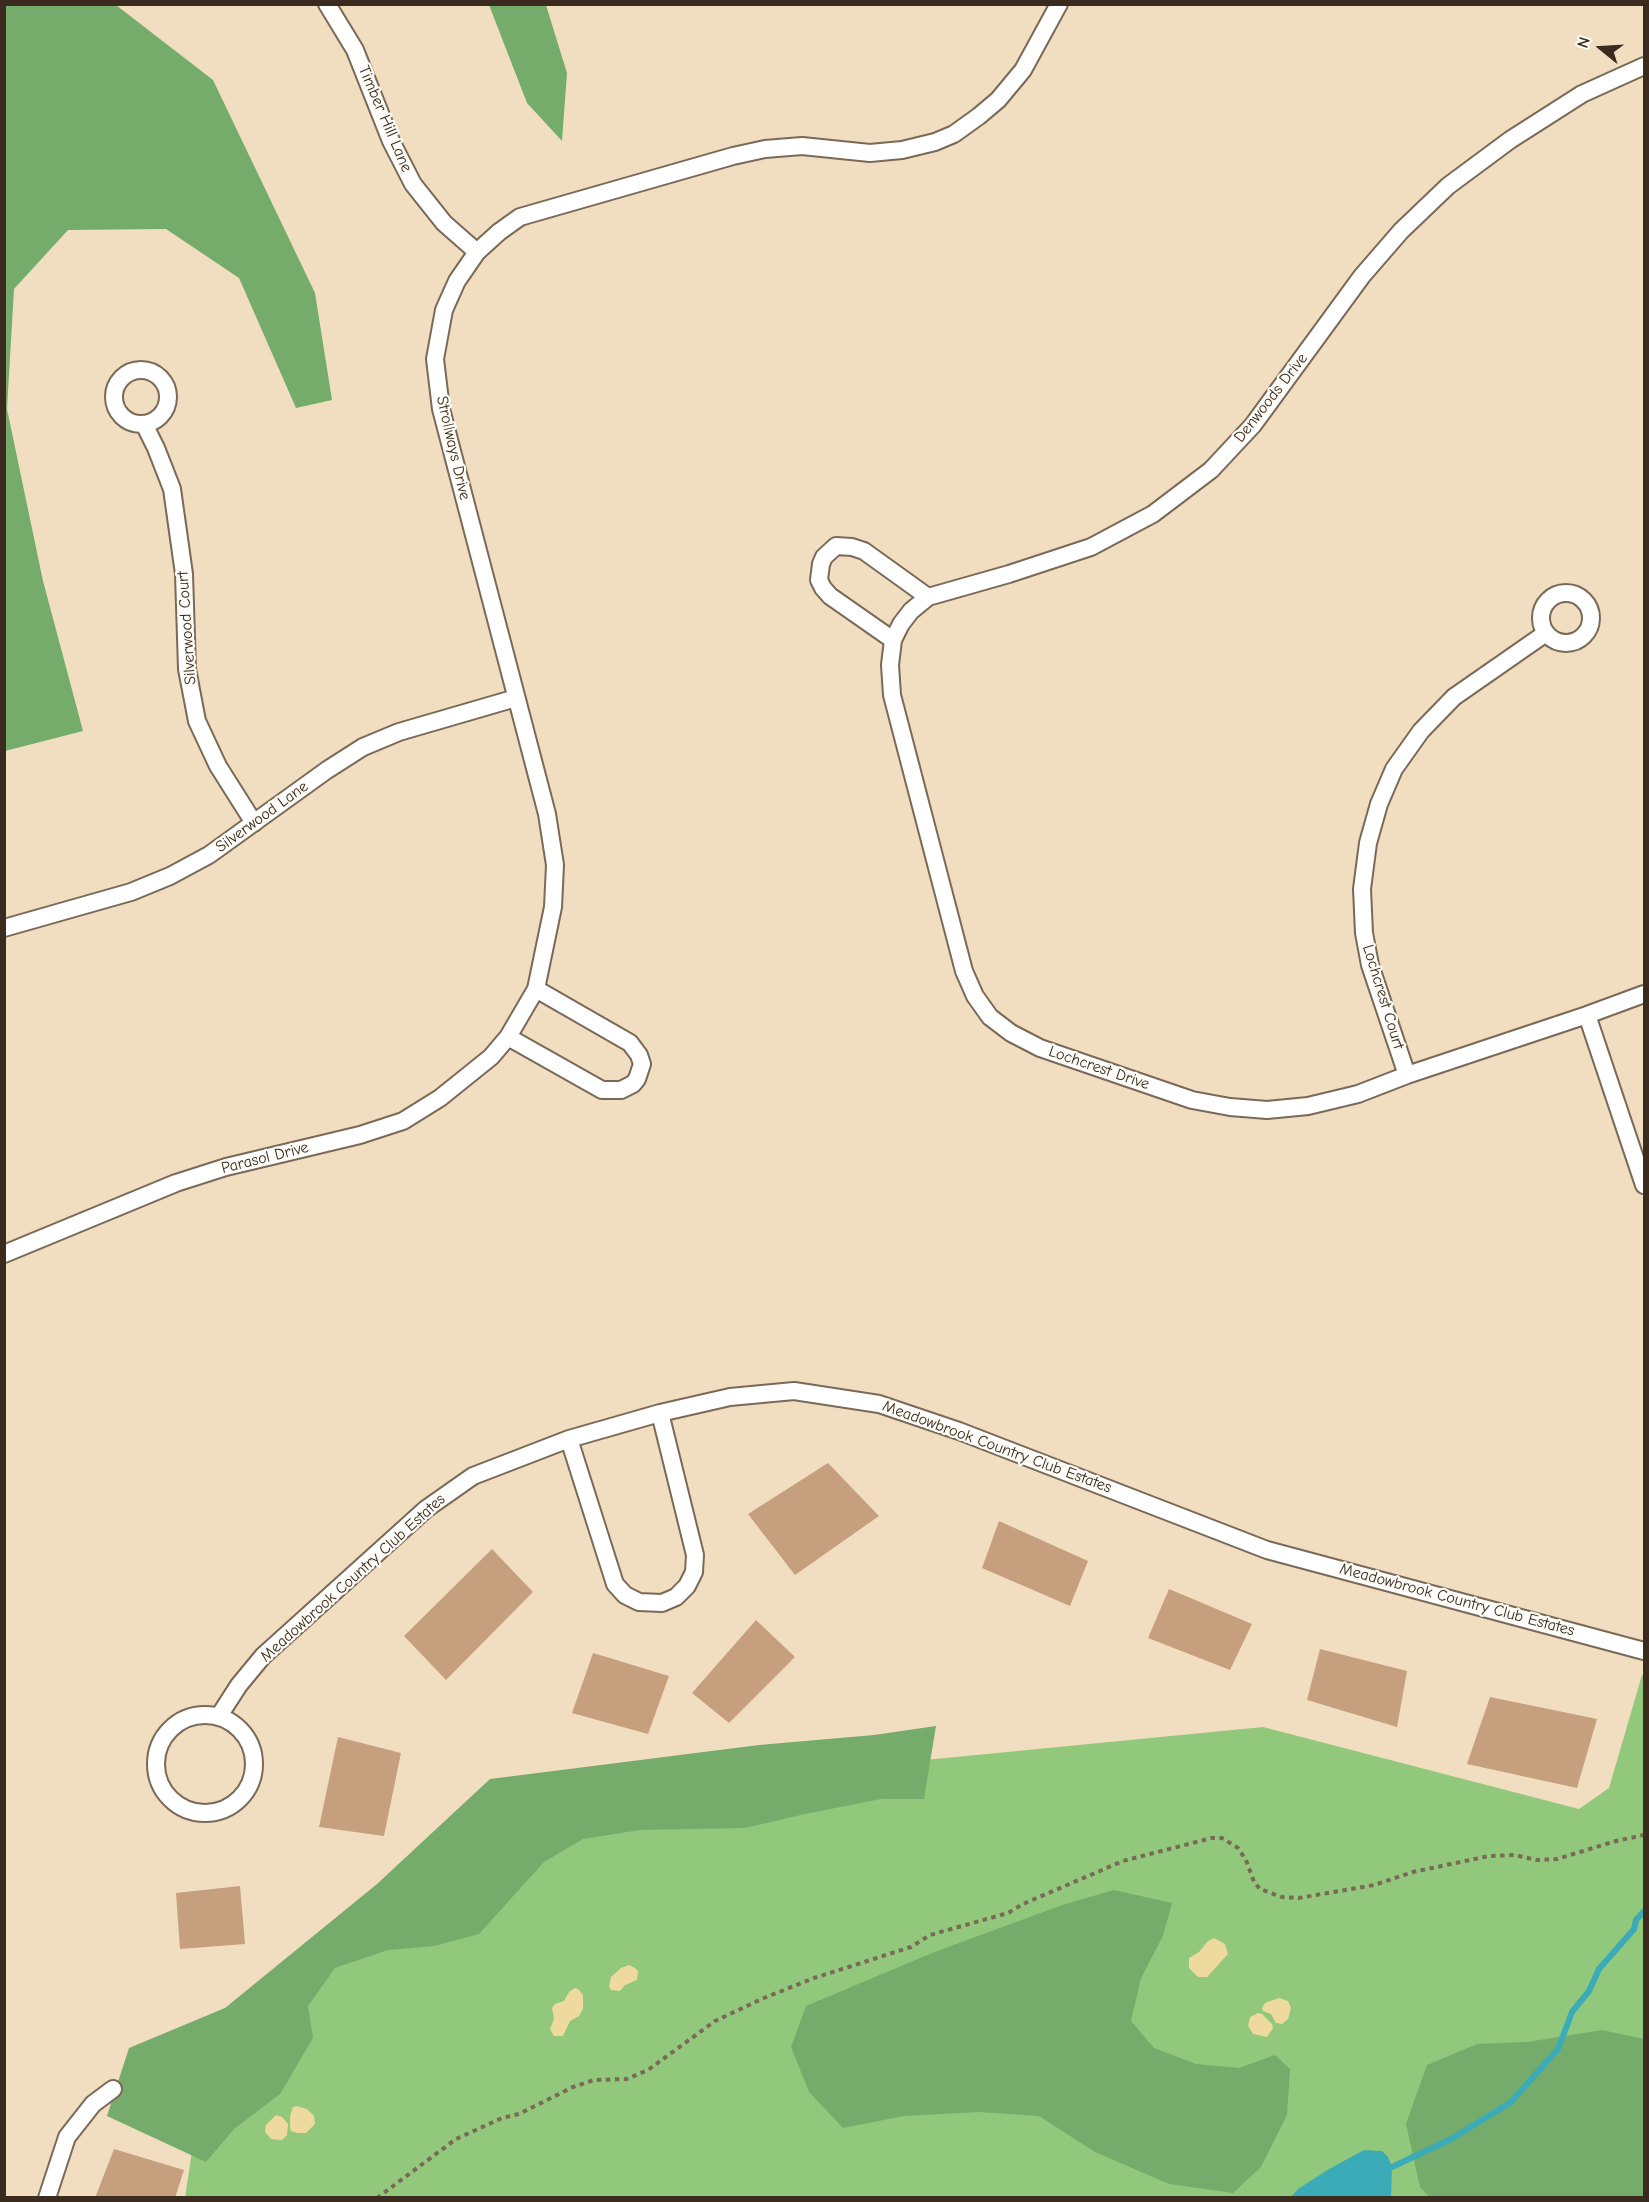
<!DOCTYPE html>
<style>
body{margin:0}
#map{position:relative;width:1649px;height:2202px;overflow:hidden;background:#f1dec0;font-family:"Comic Neue",sans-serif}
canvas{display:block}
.frame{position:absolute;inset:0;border:6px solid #3b2a1e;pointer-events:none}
.north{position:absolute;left:1571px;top:18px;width:60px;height:60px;-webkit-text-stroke:4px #fdfcf7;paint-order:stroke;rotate:288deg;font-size:16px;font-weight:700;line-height:24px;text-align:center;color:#3b2a1e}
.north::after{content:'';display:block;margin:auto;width:21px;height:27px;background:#3b2a1e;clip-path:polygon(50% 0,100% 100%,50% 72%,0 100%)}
</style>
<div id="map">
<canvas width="1649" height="2202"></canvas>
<div class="frame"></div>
<div class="north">N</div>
</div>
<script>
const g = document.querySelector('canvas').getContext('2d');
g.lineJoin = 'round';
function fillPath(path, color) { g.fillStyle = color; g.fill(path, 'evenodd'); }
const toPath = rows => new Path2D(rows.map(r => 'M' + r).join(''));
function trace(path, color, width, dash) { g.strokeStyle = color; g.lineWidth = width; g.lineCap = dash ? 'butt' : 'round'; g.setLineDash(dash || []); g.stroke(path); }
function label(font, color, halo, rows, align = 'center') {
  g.font = font + ' "Comic Neue",sans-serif'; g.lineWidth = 4.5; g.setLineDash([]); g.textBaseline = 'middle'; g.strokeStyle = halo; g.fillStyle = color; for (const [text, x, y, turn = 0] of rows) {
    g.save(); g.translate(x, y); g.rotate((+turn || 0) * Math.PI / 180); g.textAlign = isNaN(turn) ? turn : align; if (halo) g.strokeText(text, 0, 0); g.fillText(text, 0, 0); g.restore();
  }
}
fillPath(toPath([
 [1642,1675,1644,1675,1644,2197,185,2198,206,2057,485,1803,1263,1727,1579,1809,1609,1788]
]), '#92c87b');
fillPath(toPath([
 [4,5,116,5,213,80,315,293,332,400,296,408,239,278,166,229,68,230,14,289,7,409,43,581,83,731,5,751],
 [489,5,546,5,567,73,562,141,527,103],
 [936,1726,924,1799,881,1799,805,1814,745,1828,640,1830,583,1839,544,1862,479,1934,434,1946,388,1950,335,1968,308,2006,313,2038,280,2094,234,2129,206,2162,107,2116,129,2048,225,2008,377,1884,490,1779,759,1745,874,1735],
 [1114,1890,1172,1903,1163,1936,1141,1978,1131,2021,1154,2048,1196,2064,1239,2068,1275,2055,1290,2069,1287,2115,1261,2167,1233,2193,1169,2184,1095,2152,1039,2116,979,2112,904,2116,843,2128,809,2092,791,2047,806,2006,932,1953,1062,1905],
 [1602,2030,1644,2039,1644,2197,1430,2198,1420,2187,1406,2124,1427,2065,1477,2044,1527,2042]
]), '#75ac6b');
fillPath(toPath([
 [1214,1938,1225,1944,1228,1954,1207,1977,1198,1977,1189,1968,1189,1958,1199,1952,1208,1941],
 [629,1965,635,1968,638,1971,637,1980,625,1985,620,1991,611,1990,609,1986,611,1977,621,1968],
 [575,1988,579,1990,583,1995,583,2009,579,2016,570,2021,563,2036,554,2036,550,2029,554,2019,552,2008,555,2004,564,2001,569,1992],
 [1279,1998,1288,2001,1291,2008,1288,2019,1282,2024,1276,2023,1271,2014,1263,2011,1262,2008,1265,2003],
 [1258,2013,1262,2014,1272,2024,1273,2028,1267,2037,1253,2034,1248,2026,1250,2017],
 [296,2106,307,2109,314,2116,315,2124,306,2133,297,2133,291,2131,290,2128,290,2116,293,2107],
 [276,2115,282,2117,288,2124,287,2135,282,2140,271,2139,265,2132,266,2125]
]), '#eeda9e');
fillPath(toPath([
 [1364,2150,1382,2151,1388,2157,1392,2167,1391,2197,1291,2197,1298,2189,1329,2169]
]), '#3babb7');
trace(toPath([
 [1392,2167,1451,2139,1511,2102,1558,2049,1572,2012,1589,1991,1599,1969,1634,1929,1636,1920,1644,1911]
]), '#3babb7', 6);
fillPath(toPath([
 [828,1463,879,1516,795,1575,748,1514],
 [999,1521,1088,1561,1070,1606,982,1568],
 [492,1549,533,1592,446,1680,404,1636],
 [1169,1589,1252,1624,1230,1670,1148,1638],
 [756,1620,795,1657,729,1723,692,1693],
 [1320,1649,1407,1671,1397,1727,1307,1700],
 [593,1653,669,1676,648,1734,572,1713],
 [1490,1697,1597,1719,1577,1788,1467,1764],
 [338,1737,401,1753,384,1836,319,1827],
 [240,1886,245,1944,180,1949,176,1893],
 [114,2149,184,2170,175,2198,95,2198]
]), '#c69f7e');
const street = toPath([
 [327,4,355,50,391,141,413,184,444,223,477,252],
 [1644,66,1582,94,1510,140,1448,186,1401,231,1362,276,1253,425,1211,470,1153,514,1091,547,1009,574,928,597,911,611,901,624,893,640,890,665,892,695,964,971,975,996,990,1017,1011,1033,1040,1048,1192,1100,1230,1107,1267,1110,1308,1106,1358,1094,1407,1075,1587,1015,1644,994],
 '114 397a27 27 0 1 1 54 0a27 27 0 1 1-54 0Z',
 [144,424,156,448,172,489,184,574,187,669,197,721,218,766,254,823],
 '1541 618a25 25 0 1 1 50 0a25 25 0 1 1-50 0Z',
 [893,640,830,596,823,588,819,580,821,564,824,557,836,546,852,547,864,551,928,597],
 [4,928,131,892,170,876,209,855,327,770,363,747,399,732,516,698],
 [1587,1015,1644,1185],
 [508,1037,602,1090,621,1090,633,1084,637,1079,642,1064,639,1055,630,1043,536,989],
 [1407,1075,1370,965,1364,933,1362,889,1368,843,1379,804,1394,769,1421,731,1454,697,1546,633],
 [4,1254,176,1183,226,1167,360,1135,403,1121,440,1098,491,1057,508,1037,536,989,553,907,555,865,547,814,441,409,435,359,444,310,457,281,477,252,499,232,520,217,733,156,765,149,802,146,870,153,902,150,935,142,954,134,979,116,998,100,1023,70,1059,4],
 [569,1439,615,1584,625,1595,639,1602,662,1603,676,1597,687,1586,694,1572,695,1555,660,1413],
 '156 1764a49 49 0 1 1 98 0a49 49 0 1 1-98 0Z',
 [219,1716,239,1685,263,1656,426,1509,473,1476,569,1439,660,1413,730,1397,794,1391,879,1404,959,1431,1267,1550,1644,1651],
 [47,2198,67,2137,93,2104,113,2089]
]);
trace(street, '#7b6957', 20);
trace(toPath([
 [377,2198,456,2139,502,2118,519,2114,573,2087,594,2080,627,2079,648,2070,715,2021,764,1998,814,1978,911,1947,930,1935,1008,1913,1023,1904,1123,1861,1212,1838,1222,1838,1238,1848,1246,1860,1254,1882,1260,1889,1282,1897,1299,1898,1374,1885,1413,1872,1489,1856,1515,1855,1536,1860,1557,1859,1616,1841,1644,1835]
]), '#7b6957', 4, [4.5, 4.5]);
trace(street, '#fff', 16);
label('16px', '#3b2a1e', '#fdfcf7', [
 ["Timber Hill Lane",385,119,67],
 ["Denwoods Drive",1271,398,-52],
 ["Strollways Drive",453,448,77],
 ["Silverwood Court",187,628,-94],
 ["Silverwood Lane",262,817,-36],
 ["Lochcrest Court",1383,997,73],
 ["Lochcrest Drive",1099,1068,19],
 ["Parasol Drive",265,1158,-14],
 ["Meadowbrook Country Club Estates",997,1447,20],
 ["Meadowbrook Country Club Estates",353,1578,-42],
 ["Meadowbrook Country Club Estates",1457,1600,15]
]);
</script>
